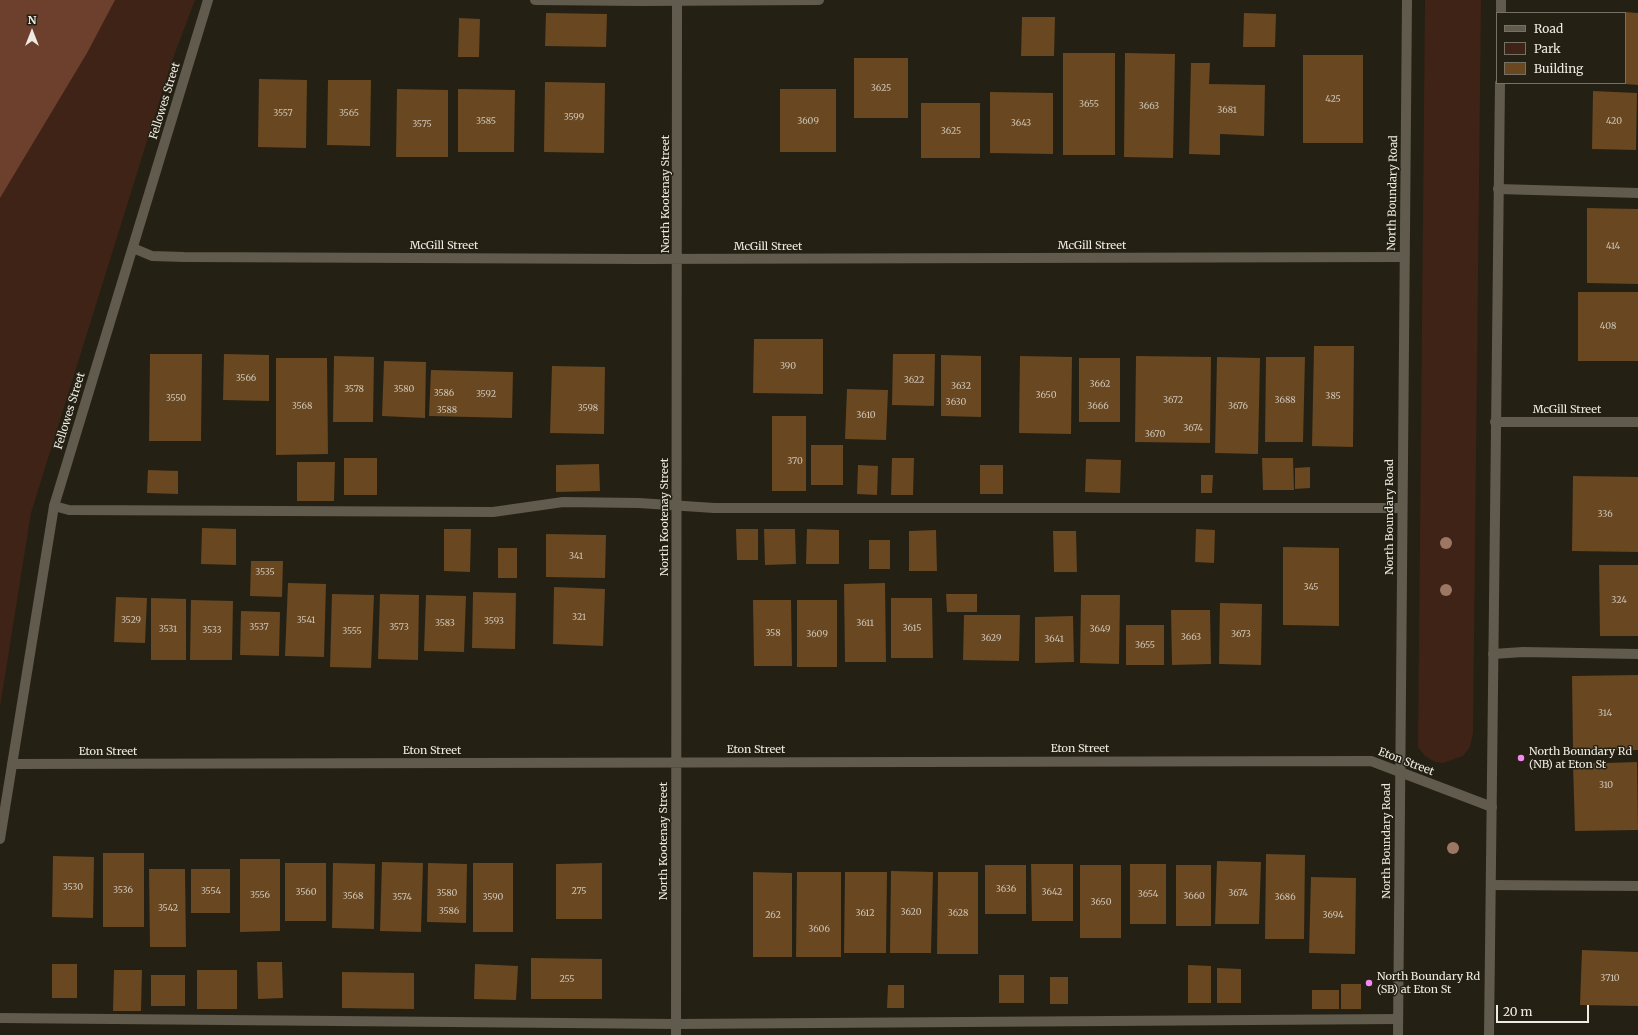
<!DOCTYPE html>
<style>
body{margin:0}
#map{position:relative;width:1638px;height:1035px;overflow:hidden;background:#242013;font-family:Merriweather,serif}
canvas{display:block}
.legend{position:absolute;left:1496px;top:12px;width:130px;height:72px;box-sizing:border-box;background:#242013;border:1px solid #757166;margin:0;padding:5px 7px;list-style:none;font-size:12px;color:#eeebe3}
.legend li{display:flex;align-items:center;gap:8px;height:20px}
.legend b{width:20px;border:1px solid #757166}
.north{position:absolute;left:12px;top:12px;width:40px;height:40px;-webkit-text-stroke:3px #242013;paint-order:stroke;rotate:0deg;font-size:11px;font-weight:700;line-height:16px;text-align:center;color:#eeebe3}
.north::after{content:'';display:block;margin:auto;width:14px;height:18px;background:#eeebe3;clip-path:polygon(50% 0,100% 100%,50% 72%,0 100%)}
.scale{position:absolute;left:1496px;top:1005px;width:93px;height:18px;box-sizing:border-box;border:2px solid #eeebe3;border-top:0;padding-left:5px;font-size:12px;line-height:14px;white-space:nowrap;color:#eeebe3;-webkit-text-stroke:3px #242013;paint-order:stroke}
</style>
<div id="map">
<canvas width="1638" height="1035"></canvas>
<ul class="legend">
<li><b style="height:5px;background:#605b4c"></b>Road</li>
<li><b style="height:11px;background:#3f2317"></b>Park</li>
<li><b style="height:11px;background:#684721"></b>Building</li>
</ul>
<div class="north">N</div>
<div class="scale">20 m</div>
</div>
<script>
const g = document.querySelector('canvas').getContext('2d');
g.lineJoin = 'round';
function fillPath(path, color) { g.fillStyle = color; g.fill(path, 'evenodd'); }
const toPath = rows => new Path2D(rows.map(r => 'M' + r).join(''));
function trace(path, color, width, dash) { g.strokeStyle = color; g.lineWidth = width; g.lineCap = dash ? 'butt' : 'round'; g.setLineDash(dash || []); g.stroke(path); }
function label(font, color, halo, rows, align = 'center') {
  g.font = font + ' Merriweather,serif'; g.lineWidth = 3; g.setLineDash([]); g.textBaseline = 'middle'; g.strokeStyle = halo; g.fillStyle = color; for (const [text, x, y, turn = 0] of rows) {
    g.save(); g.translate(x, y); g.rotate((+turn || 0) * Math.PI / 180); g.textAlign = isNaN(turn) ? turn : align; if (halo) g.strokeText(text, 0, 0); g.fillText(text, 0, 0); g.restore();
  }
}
fillPath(toPath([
 [41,0,195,0,172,61,31,513,0,707,0,76],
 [1425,0,1481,0,1473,733,1470,747,1463,756,1443,763,1435,762,1425,756,1418,747]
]), '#3f2317');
fillPath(toPath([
 [0,0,115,0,87,53,0,198]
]), '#6d402d');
fillPath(toPath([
 [1625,12,1638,13,1638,85,1625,84],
 [546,13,607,14,606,47,545,46],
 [1244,13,1276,14,1275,47,1243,47],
 [1022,17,1055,17,1054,56,1021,56],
 [459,18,480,19,479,57,458,57],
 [1063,53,1115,53,1115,155,1063,155],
 [1125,53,1175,54,1173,158,1124,157],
 [1303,55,1363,55,1363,143,1303,143],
 [854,58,908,58,908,118,854,118],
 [1191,63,1210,63,1209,84,1265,85,1264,136,1220,134,1220,155,1189,154],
 [259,79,307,80,306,148,258,147],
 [328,80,371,80,370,146,327,145],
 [545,82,605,83,604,153,544,152],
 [397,89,448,90,448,157,396,157],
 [458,89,515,90,514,152,458,152],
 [780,89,836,89,836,152,780,152],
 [1593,91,1637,93,1636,150,1592,149],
 [990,92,1053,93,1053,154,990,153],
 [921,103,980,103,980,158,921,158],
 [1587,208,1638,209,1638,284,1587,283],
 [1578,292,1638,292,1638,361,1578,361],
 [754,339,823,339,823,394,753,393],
 [1314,346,1354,346,1353,447,1312,446],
 [150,354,202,354,201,441,149,441],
 [224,354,269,355,269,401,223,400],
 [893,354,935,354,934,406,892,405],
 [941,355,981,356,981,417,941,416],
 [334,356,374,357,373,422,333,422],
 [1020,356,1072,357,1071,434,1019,433],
 [1136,356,1211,357,1210,443,1135,442],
 [1217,357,1260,358,1258,454,1215,453],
 [1266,357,1305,357,1303,442,1265,442],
 [276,358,327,358,328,454,276,455],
 [1079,358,1120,358,1120,422,1079,422],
 [384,361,426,362,425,418,382,416],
 [552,366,605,367,604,434,550,433],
 [431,370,513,372,512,418,429,416],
 [847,389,888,390,886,440,845,439],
 [772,416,806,416,806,491,772,491],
 [811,445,843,445,843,485,811,485],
 [344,458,377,458,377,495,344,495],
 [892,458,914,458,913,495,891,495],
 [1262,458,1293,458,1294,490,1263,490],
 [1086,459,1121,460,1120,493,1085,492],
 [297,462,335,462,334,501,297,501],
 [599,464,600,491,556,492,556,465],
 [858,465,878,466,877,495,857,494],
 [980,465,1003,465,1003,494,980,494],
 [1310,467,1310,488,1295,489,1295,468],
 [148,470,178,471,178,494,147,493],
 [1201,475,1213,475,1212,493,1201,493],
 [1573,476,1638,477,1638,552,1572,551],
 [202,528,236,529,236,565,201,564],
 [444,529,471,529,470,572,444,571],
 [736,529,758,529,758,560,737,560],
 [764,529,795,529,796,564,765,565],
 [807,529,839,530,839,564,806,564],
 [1196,529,1215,530,1214,563,1195,562],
 [936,530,937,571,909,571,909,531],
 [1053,531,1076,531,1077,572,1054,572],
 [546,534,606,535,605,578,546,577],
 [869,540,890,540,890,569,869,569],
 [1283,547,1339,548,1339,626,1283,625],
 [498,548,517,548,517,578,498,578],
 [251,561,283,561,282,597,250,596],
 [1599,565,1638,565,1638,636,1600,636],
 [288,583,326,584,324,657,285,656],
 [885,583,886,662,845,662,844,584],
 [554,587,605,589,603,646,553,644],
 [473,592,516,593,515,649,472,648],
 [332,594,374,595,371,668,330,667],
 [380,594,419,595,418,660,378,659],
 [946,594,977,594,977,612,947,612],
 [426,595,466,596,464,652,424,651],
 [1081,595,1120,595,1119,664,1080,663],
 [116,597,147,598,145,643,114,642],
 [151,598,186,599,186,660,151,660],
 [891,598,932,598,933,658,891,658],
 [191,600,233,601,232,660,190,660],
 [753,600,791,600,792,666,754,666],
 [797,600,837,600,837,667,797,667],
 [1220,603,1262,604,1261,665,1219,664],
 [1171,610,1210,610,1211,664,1172,665],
 [241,611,280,612,279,656,240,655],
 [964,615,1020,615,1019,661,963,660],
 [1073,616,1074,662,1035,663,1035,617],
 [1126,625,1164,625,1164,665,1126,665],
 [1638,675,1638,750,1573,750,1572,676],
 [1637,762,1638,830,1575,831,1573,764],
 [103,853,144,853,144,927,103,927],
 [1266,854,1305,855,1304,939,1265,939],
 [53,856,94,857,93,918,52,917],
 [240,859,280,859,280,931,240,932],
 [1217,861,1261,862,1259,924,1215,924],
 [382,862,423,863,421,932,380,931],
 [285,863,326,863,326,921,285,921],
 [333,863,375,864,374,929,332,928],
 [428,863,467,864,466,923,427,922],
 [473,863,513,863,513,932,473,932],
 [602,863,602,919,556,919,556,864],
 [1031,864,1073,864,1073,921,1032,921],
 [1130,864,1166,864,1166,924,1130,924],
 [985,865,1026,865,1026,914,985,914],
 [1080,865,1121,865,1121,938,1080,938],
 [1176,865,1211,865,1211,926,1176,926],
 [149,869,185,869,186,947,150,947],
 [191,869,230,869,230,913,191,913],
 [891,871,933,872,931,953,890,953],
 [753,872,792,873,792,957,753,957],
 [797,872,841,872,841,957,796,957],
 [845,872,887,872,886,953,844,953],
 [938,872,978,872,978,954,937,954],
 [1311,877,1356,878,1355,954,1309,953],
 [1582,950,1638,952,1638,1006,1580,1005],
 [531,958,602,959,602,999,531,999],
 [257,962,282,962,283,998,258,999],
 [52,964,77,964,77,998,52,998],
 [475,964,518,966,516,1000,474,999],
 [1188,965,1211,966,1211,1003,1188,1003],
 [1217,968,1241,969,1241,1003,1217,1003],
 [114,970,142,970,141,1011,113,1011],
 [197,970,237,970,237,1009,197,1009],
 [342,972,414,973,414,1009,342,1008],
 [151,975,185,975,185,1006,151,1006],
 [999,975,1024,975,1024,1003,999,1003],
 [1050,977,1068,977,1068,1004,1050,1004],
 [1341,984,1361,984,1361,1009,1341,1009],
 [888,985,904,985,904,1008,887,1008],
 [1312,990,1339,990,1339,1009,1312,1009]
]), '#684721');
trace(toPath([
 [535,0,640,1,819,0],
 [1498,189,1638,193],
 [54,506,69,510,493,512,563,502,639,503,714,508,1402,508],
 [1493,654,1523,652,1638,654],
 [0,1018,676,1024,1398,1019]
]), '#605b4c', 10);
trace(toPath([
 [133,248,152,256,184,257,639,259,1404,257],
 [1495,422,1638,422],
 [12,764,1371,761,1492,807],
 [0,839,54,506,208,0],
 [1491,885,1638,886],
 [676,1035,677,0]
]), '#605b4c', 10);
trace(toPath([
 [1501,13,1501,0],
 [1398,1035,1407,0],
 [1489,1035,1500,83]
]), '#605b4c', 10);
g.fillStyle = '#9c7864';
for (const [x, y] of [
 [1446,543],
 [1446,590],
 [1453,848]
]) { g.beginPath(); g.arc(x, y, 6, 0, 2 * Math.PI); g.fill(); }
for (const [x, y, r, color] of [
 [1521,758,4,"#f589ef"],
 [1369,983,4,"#f589ef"]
]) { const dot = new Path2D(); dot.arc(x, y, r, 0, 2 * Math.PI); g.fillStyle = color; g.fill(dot); trace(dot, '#242013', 1.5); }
label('9px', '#ccc2b2', null, [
 ["3625",881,88],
 ["425",1333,99],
 ["3655",1089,104],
 ["3663",1149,106],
 ["3681",1227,110],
 ["3557",283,113],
 ["3565",349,113],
 ["3599",574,117],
 ["3585",486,121],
 ["3609",808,121],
 ["420",1614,121],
 ["3643",1021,123],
 ["3575",422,124],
 ["3625",951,131],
 ["414",1613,246],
 ["408",1608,326],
 ["390",788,366],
 ["3566",246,378],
 ["3622",914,380],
 ["3662",1100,384],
 ["3632",961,386],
 ["3578",354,389],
 ["3580",404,389],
 ["3586",444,393],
 ["3592",486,394],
 ["3650",1046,395],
 ["385",1333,396],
 ["3550",176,398],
 ["3672",1173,400],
 ["3688",1285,400],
 ["3630",956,402],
 ["3568",302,406],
 ["3666",1098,406],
 ["3676",1238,406],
 ["3598",588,408],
 ["3588",447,410],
 ["3610",866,415],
 ["3674",1193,428],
 ["3670",1155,434],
 ["370",795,461],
 ["336",1605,514],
 ["341",576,556],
 ["3535",265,572],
 ["345",1311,587],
 ["324",1619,600],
 ["321",579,617],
 ["3529",131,620],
 ["3541",306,620],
 ["3593",494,621],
 ["3583",445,623],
 ["3611",865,623],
 ["3537",259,627],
 ["3573",399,627],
 ["3615",912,628],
 ["3531",168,629],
 ["3649",1100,629],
 ["3533",212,630],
 ["3555",352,631],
 ["358",773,633],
 ["3609",817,634],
 ["3673",1241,634],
 ["3663",1191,637],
 ["3629",991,638],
 ["3641",1054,639],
 ["3655",1145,645],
 ["314",1605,713],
 ["310",1606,785],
 ["3530",73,887],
 ["3636",1006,889],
 ["3536",123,890],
 ["3554",211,891],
 ["275",579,891],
 ["3560",306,892],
 ["3642",1052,892],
 ["3580",447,893],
 ["3674",1238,893],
 ["3654",1148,894],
 ["3556",260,895],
 ["3568",353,896],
 ["3660",1194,896],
 ["3574",402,897],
 ["3590",493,897],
 ["3686",1285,897],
 ["3650",1101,902],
 ["3542",168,908],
 ["3586",449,911],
 ["3620",911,912],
 ["3612",865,913],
 ["3628",958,913],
 ["262",773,915],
 ["3694",1333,915],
 ["3606",819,929],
 ["3710",1610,978],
 ["255",567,979]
]);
label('11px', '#eeebe3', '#242013', [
 ["Fellowes Street",165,101,-73],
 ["North Boundary Road",1393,193,-89],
 ["North Kootenay Street",666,194,-90],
 ["McGill Street",444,246],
 ["McGill Street",1092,246],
 ["McGill Street",768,247],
 ["McGill Street",1567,410],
 ["Fellowes Street",70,411,-73],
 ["North Kootenay Street",665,517,-90],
 ["North Boundary Road",1390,517,-90],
 ["Eton Street",1080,749],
 ["Eton Street",756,750],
 ["Eton Street",432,751],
 ["Eton Street",108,752],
 ["Eton Street",1406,762,21],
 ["North Kootenay Street",664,841,-90],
 ["North Boundary Road",1387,841,-90]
]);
label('11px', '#eeebe3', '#242013', [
 ["North Boundary Rd",1529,752],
 ["(NB) at Eton St",1529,765],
 ["North Boundary Rd",1377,977],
 ["(SB) at Eton St",1377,990]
], 'left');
</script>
